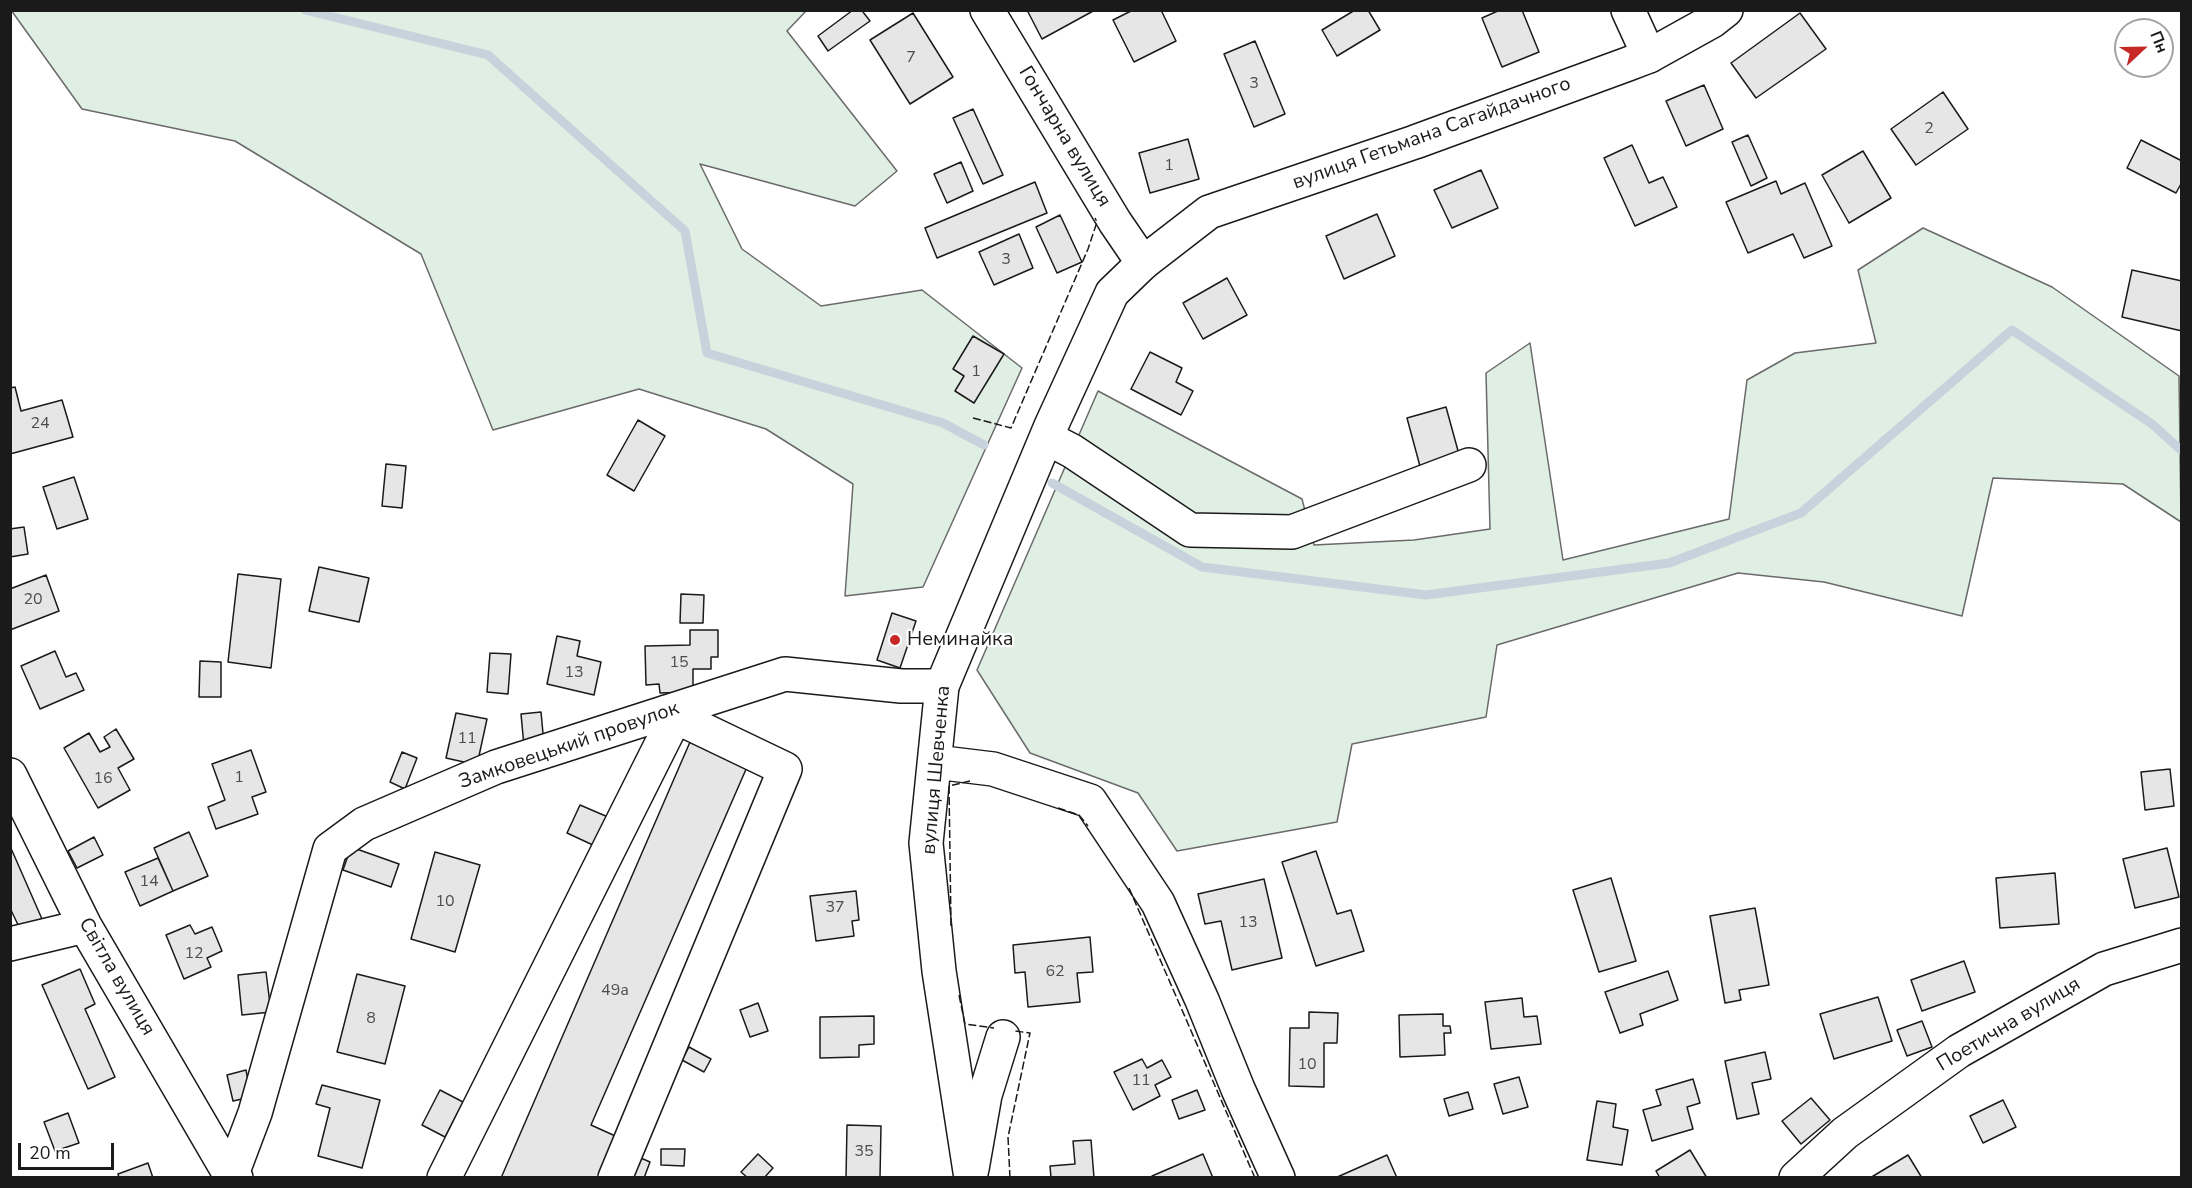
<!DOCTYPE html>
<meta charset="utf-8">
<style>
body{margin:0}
#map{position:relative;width:2192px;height:1188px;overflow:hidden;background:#fff;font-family:"Nunito Sans",sans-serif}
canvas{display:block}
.frame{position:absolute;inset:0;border:12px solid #1a1a1a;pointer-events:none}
.north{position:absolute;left:2114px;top:18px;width:60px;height:60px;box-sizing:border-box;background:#fff;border:2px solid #a3a3a3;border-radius:50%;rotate:68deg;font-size:16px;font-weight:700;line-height:24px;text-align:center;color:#1a1a1a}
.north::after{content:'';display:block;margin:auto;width:21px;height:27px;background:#c62828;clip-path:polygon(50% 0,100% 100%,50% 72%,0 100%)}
.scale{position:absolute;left:18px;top:1143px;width:96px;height:27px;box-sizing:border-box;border:3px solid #1a1a1a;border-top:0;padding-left:8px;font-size:18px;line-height:21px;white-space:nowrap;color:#1a1a1a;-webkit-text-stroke:4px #fff;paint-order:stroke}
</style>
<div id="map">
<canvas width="2192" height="1188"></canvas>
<div class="frame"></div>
<div class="north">Пн</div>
<div class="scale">20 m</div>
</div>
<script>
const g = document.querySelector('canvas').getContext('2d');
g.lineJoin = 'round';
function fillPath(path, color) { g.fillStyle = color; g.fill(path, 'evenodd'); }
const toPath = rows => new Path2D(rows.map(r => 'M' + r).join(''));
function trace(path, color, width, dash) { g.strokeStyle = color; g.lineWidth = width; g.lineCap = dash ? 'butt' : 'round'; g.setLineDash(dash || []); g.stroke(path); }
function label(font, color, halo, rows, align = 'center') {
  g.font = font + ' "Nunito Sans",sans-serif'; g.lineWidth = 4.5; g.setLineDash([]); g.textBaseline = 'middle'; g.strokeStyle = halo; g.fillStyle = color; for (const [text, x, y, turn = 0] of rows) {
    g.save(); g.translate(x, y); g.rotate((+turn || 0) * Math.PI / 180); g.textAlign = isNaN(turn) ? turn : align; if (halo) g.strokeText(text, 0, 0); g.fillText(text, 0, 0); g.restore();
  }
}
const green = toPath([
 [11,10,806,11,787,31,897,171,855,206,700,164,742,249,821,306,922,290,1022,368,923,587,845,596,853,484,766,429,639,389,493,430,421,254,235,141,82,109,11,10],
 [1923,228,2052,287,2179,376,2181,522,2123,484,1993,478,1962,616,1824,582,1738,573,1497,645,1486,717,1352,744,1337,822,1177,851,1138,793,1030,753,977,670,1098,391,1302,499,1314,545,1414,540,1490,529,1486,373,1530,343,1563,560,1729,519,1747,380,1795,353,1876,343,1858,270,1923,228]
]);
fillPath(green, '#e0efe3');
trace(green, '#6a6a6a', 1.5);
trace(toPath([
 [305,10,488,55,685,231,707,353,943,423,984,445],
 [1052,483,1202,567,1426,595,1669,563,1801,513,2012,330,2152,424,2182,451]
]), '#c6d2dc', 9);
const building = toPath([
 [853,10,865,10,863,12,870,21,828,51,818,36,853,10],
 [1027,10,1095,10,1042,39,1027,10],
 [1133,10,1161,10,1176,41,1134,62,1113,20,1133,10],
 [1355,10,1368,10,1380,30,1337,56,1322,30,1355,10],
 [1500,10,1522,10,1539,52,1502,67,1482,18,1500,10],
 [913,13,953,77,910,104,870,40,913,13],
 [1800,13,1826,49,1756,98,1731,63,1800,13],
 [1255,41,1285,114,1254,127,1224,54,1255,41],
 [1704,85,1723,129,1686,146,1666,101,1704,85],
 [1943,92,1968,129,1916,165,1891,129,1943,92],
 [973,109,1003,175,983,184,953,118,973,109],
 [1748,135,1767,178,1751,186,1732,142,1748,135],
 [1188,139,1199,179,1150,193,1139,153,1188,139],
 [2141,140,2182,161,2182,182,2176,193,2127,168,2141,140],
 [1632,145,1649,183,1663,177,1677,207,1635,226,1604,158,1632,145],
 [1863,151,1891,198,1849,223,1822,175,1863,151],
 [961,162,973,191,947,203,934,174,961,162],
 [1481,170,1498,208,1452,228,1434,190,1481,170],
 [1776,181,1781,194,1805,183,1832,246,1804,258,1793,234,1748,253,1726,202,1776,181],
 [1035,182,1047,213,937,258,925,228,1035,182],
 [1377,214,1395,256,1344,279,1326,236,1377,214],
 [1060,215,1082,262,1057,273,1036,227,1060,215],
 [1019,234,1033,268,994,285,979,252,1019,234],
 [2132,270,2182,281,2182,331,2122,317,2132,270],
 [1227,278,1247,315,1203,339,1183,303,1227,278],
 [973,336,1004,354,974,403,955,391,964,376,953,369,973,336],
 [1150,352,1182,368,1176,382,1193,391,1181,415,1131,389,1150,352],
 [15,387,21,411,62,400,73,437,10,454,10,388,15,387],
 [1446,407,1460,458,1421,470,1407,418,1446,407],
 [638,420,665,436,634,491,607,475,638,420],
 [386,464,406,466,402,508,382,506,386,464],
 [74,477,88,519,57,529,43,487,74,477],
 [24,527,28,554,10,557,10,529,24,527],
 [319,567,369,578,359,622,309,611,319,567],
 [238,574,281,579,271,668,228,662,238,574],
 [46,575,59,611,10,630,10,589,46,575],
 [681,594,704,595,703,623,680,623,681,594],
 [892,613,916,621,900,668,877,660,892,613],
 [690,630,718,630,718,657,711,657,711,669,693,669,693,692,660,693,659,684,646,685,645,646,690,645,690,630],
 [557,636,580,641,577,656,601,662,594,695,547,684,557,636],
 [55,651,66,677,76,673,84,690,40,709,21,666,55,651],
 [490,653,511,654,508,694,487,692,490,653],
 [200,661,221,662,221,697,199,697,200,661],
 [541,712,544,744,524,746,521,714,541,712],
 [456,713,487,719,477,765,446,758,456,713],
 [116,729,134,759,118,768,130,790,98,808,64,748,89,733,100,752,110,747,104,737,116,729],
 [690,742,747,767,591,1125,622,1139,605,1178,501,1178,690,742],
 [251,750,266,792,252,797,258,814,216,829,208,807,225,800,212,764,251,750],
 [402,752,417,758,405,789,390,782,402,752],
 [2170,769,2174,806,2145,810,2141,772,2170,769],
 [580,805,608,817,595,846,567,833,580,805],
 [189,832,208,876,173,891,154,848,189,832],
 [94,837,103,855,77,868,68,851,94,837],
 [10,846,42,919,20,929,10,908,10,846],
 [351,847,399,864,391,887,343,870,351,847],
 [2167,848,2179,897,2135,908,2123,859,2167,848],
 [1316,851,1337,914,1351,910,1364,951,1316,966,1282,862,1316,851],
 [435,852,480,865,455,952,411,939,435,852],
 [158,858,173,891,140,906,125,872,158,858],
 [2055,873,2059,924,2000,928,1996,878,2055,873],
 [1611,878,1636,961,1599,972,1573,890,1611,878],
 [1264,879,1282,958,1232,970,1221,921,1205,924,1198,894,1264,879],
 [856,891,859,920,852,921,854,936,816,941,810,896,856,891],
 [1755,908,1769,985,1739,990,1741,1000,1725,1003,1710,916,1755,908],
 [190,925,195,934,212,927,222,951,207,958,211,967,184,979,166,935,190,925],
 [1090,937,1093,972,1077,973,1080,1002,1028,1007,1025,972,1015,973,1013,945,1090,937],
 [1964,961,1975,992,1922,1011,1911,980,1964,961],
 [80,969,95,1004,85,1009,115,1077,88,1089,42,985,80,969],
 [1668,971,1678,1000,1640,1014,1643,1025,1620,1033,1605,992,1668,971],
 [266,972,271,1012,242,1015,238,975,266,972],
 [357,974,405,986,385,1064,337,1052,357,974],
 [1878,997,1892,1041,1834,1059,1820,1014,1878,997],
 [1522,998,1524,1017,1537,1016,1541,1044,1491,1049,1485,1002,1522,998],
 [758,1003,768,1031,750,1037,740,1010,758,1003],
 [1309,1012,1338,1013,1337,1043,1324,1043,1324,1087,1289,1086,1290,1028,1309,1028,1309,1012],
 [1443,1014,1443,1026,1450,1026,1451,1033,1444,1033,1445,1055,1400,1057,1399,1015,1443,1014],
 [874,1016,874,1044,859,1045,859,1057,820,1058,820,1017,874,1016],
 [1922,1021,1932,1047,1907,1056,1897,1030,1922,1021],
 [689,1047,711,1059,704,1072,682,1060,689,1047],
 [1765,1052,1771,1079,1752,1083,1759,1114,1737,1119,1725,1061,1765,1052],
 [1142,1059,1147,1068,1162,1060,1171,1077,1155,1085,1160,1096,1133,1110,1114,1072,1142,1059],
 [246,1070,251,1097,233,1101,227,1075,246,1070],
 [1519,1077,1528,1107,1503,1114,1494,1084,1519,1077],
 [1693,1079,1700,1103,1687,1107,1693,1129,1652,1141,1643,1110,1661,1105,1656,1090,1693,1079],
 [322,1085,380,1100,362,1168,318,1156,330,1108,316,1104,322,1085],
 [440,1090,463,1102,445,1137,422,1125,440,1090],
 [1197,1090,1205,1110,1179,1119,1172,1100,1197,1090],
 [1468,1092,1473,1109,1449,1116,1444,1099,1468,1092],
 [1811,1098,1830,1120,1801,1144,1782,1121,1811,1098],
 [2003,1100,2016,1127,1983,1143,1970,1116,2003,1100],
 [1597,1101,1616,1104,1613,1127,1628,1130,1622,1165,1587,1160,1597,1101],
 [68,1113,79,1143,55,1151,44,1122,68,1113],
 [847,1125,881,1126,880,1178,846,1178,847,1125],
 [1091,1140,1094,1178,1051,1178,1050,1166,1075,1164,1073,1141,1091,1140],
 [661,1149,685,1149,684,1166,661,1165,661,1149],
 [1690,1150,1707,1178,1660,1178,1656,1171,1690,1150],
 [758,1154,773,1168,764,1178,748,1178,741,1172,758,1154],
 [1203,1154,1213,1178,1153,1178,1152,1176,1203,1154],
 [634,1155,650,1162,644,1178,626,1178,634,1155],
 [1387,1155,1397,1178,1335,1178,1387,1155],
 [1908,1155,1922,1178,1870,1178,1908,1155],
 [148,1163,153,1178,119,1178,118,1174,148,1163]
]);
fillPath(building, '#e6e6e6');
trace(building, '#1a1a1a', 1.5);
const minor = toPath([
 [987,10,1115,222,1143,263],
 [1628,10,1649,56],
 [1047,438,1072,451,1190,530,1292,532,1469,465],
 [935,762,993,769,1090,801,1158,903,1202,1000,1238,1089,1278,1178],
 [10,775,85,926,232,1178],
 [10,944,85,926],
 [972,1169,985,1095,1003,1037],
 [236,1178,232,1174,255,1113,330,849,364,824,496,767,785,674,901,686,942,686],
 [444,1178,675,717],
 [615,1178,785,769,666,712],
 [1796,1178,1845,1133,1959,1051,2104,969,2182,945]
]);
const major = toPath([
 [971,1178,939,971,926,843,942,686,1051,426,1112,293,1143,263,1209,212,1415,142,1628,64,1649,56,1712,21,1726,10]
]);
trace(minor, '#1a1a1a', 36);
trace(major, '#1a1a1a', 36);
trace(minor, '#fff', 33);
trace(major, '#fff', 33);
trace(toPath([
 [1659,10,1661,10],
 [973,418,1011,428,1088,249,1097,222,1095,218],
 [1058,808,1079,815,1088,826],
 [1129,888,1255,1178],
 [951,926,949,786,970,781],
 [959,995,965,1024,994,1028],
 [1010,1178,1008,1137,1030,1033,1015,1031]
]), '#1a1a1a', 1.5, [8, 3]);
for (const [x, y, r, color] of [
 [895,640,6,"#c62828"]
]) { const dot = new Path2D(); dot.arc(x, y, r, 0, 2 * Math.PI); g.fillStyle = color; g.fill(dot); trace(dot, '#fff', 2); }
label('16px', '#4d4d4d', null, [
 ["7",911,58],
 ["3",1254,84],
 ["2",1929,129],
 ["1",1169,166],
 ["3",1006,260],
 ["1",976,372],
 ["24",40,424],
 ["20",33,600],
 ["15",679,663],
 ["13",574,673],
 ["11",467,739],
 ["1",239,778],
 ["16",103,779],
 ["14",149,882],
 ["10",445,902],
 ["37",835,908],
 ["13",1248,923],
 ["12",194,954],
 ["62",1055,972],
 ["49а",615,991],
 ["8",371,1019],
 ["10",1307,1065],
 ["11",1141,1081],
 ["35",864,1152]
]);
label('20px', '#1a1a1a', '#fff', [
 ["вулиця Гетьмана Сагайдачного",1432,134,-20],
 ["Гончарна вулиця",1064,137,59],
 ["Замковецький провулок",569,746,-19],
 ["вулиця Шевченка",937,770,-85],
 ["Світла вулиця",116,977,60],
 ["Поетична вулиця",2009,1025,-31]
]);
label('20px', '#1a1a1a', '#fff', [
 ["Неминайка",907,640]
], 'left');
</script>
